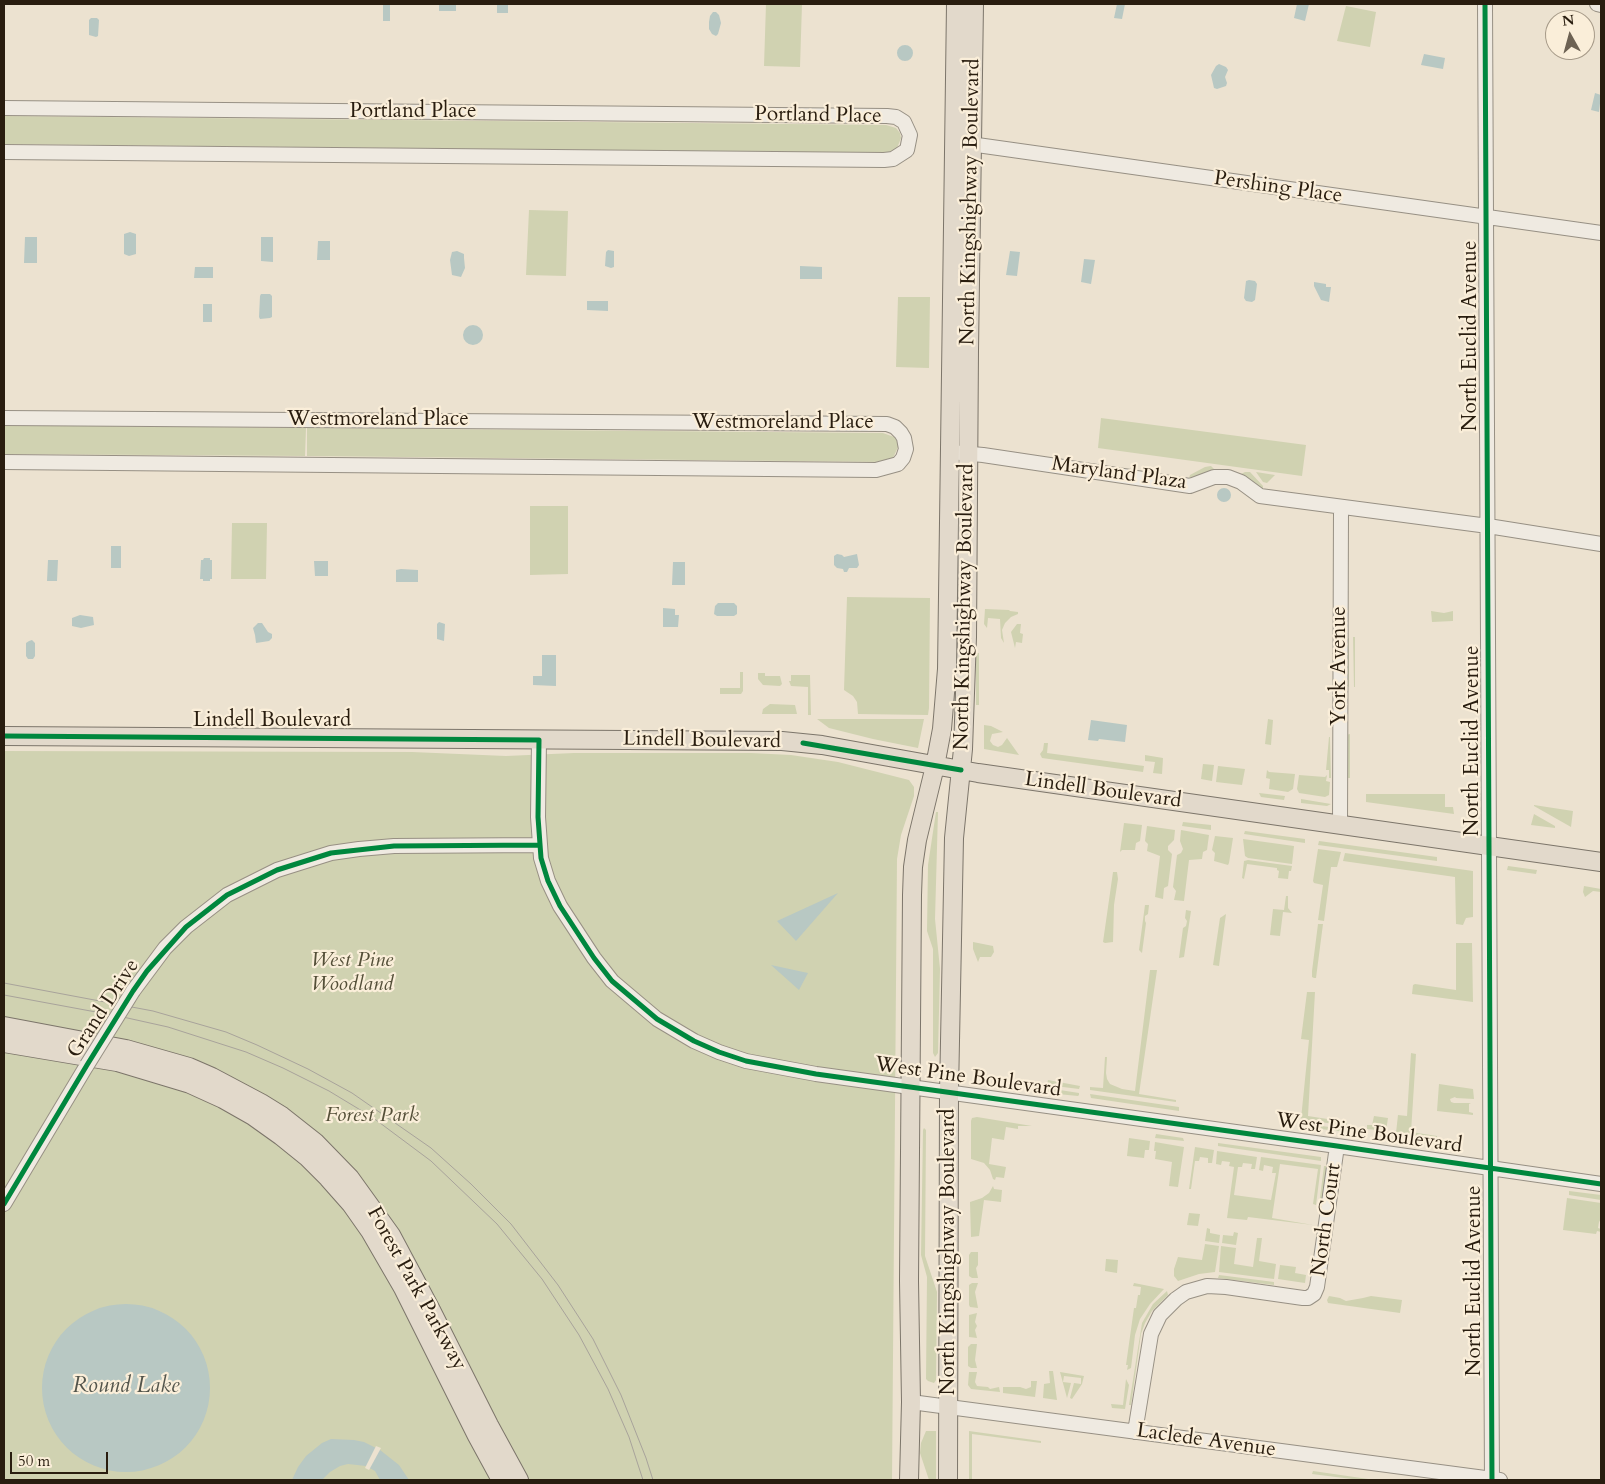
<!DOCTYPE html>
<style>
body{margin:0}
#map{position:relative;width:1605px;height:1484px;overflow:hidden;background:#ece2d0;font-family:Cardo,serif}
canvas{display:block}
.frame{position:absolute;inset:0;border:5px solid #291d0f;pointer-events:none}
.north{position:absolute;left:1545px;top:10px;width:50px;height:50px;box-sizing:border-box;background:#faeed9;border:1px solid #a69a88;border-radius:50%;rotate:353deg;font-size:14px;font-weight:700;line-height:20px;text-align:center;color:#291d0f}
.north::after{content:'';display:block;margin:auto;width:18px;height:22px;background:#6d6253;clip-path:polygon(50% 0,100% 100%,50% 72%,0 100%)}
.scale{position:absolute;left:10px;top:1452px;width:98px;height:22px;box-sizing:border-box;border:2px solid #291d0f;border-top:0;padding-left:6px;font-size:15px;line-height:18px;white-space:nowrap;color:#291d0f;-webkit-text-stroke:4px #faeed9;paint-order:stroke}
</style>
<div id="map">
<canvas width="1605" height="1484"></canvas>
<div class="frame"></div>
<div class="north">N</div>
<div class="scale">50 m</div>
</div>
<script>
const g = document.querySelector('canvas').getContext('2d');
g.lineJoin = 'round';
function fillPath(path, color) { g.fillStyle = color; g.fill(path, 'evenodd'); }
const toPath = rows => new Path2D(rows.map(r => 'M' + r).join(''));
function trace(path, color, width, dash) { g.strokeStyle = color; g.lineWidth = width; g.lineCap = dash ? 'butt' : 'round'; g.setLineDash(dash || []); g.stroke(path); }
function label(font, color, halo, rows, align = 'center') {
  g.font = font + ' Cardo,serif'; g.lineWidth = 4.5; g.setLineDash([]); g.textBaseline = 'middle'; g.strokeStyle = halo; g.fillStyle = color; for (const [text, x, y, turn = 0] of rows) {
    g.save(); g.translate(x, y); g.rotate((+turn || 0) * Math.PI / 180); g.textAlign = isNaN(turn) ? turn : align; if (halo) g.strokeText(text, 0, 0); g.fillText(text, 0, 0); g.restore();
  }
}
fillPath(toPath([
 [766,4,802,4,800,67,764,66],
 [1346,6,1376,12,1370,47,1337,41],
 [4,116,886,125,896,128,900,133,901,138,897,148,893,151,885,153,4,144],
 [529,210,568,211,566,276,526,275],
 [898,297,930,297,929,368,896,367],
 [1101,418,1306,445,1302,476,1098,448],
 [4,425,306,428,305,456,4,454],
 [307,428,883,433,894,437,898,442,898,447,893,458,888,461,883,462,307,456],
 [1211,466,1215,470,1189,478,1190,475,1205,467],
 [1245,472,1250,472,1263,486,1263,489,1241,474],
 [1256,472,1275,475,1267,483,1263,482],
 [530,506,568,506,568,574,530,575],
 [232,523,267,523,266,579,231,579],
 [847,597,930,598,929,708,928,715,858,714,857,702,853,696,844,690],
 [985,609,1009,610,1010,611,1018,612,1018,614,1011,617,1005,623,1002,630,1004,643,1001,638,1000,619,988,618,987,628,984,624],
 [1431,611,1444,613,1453,611,1453,621,1432,622],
 [1017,624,1021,624,1020,633,1023,634,1022,643,1016,642,1015,648,1011,632],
 [1353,637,1355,637,1355,687,1354,687],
 [1349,638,1349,687,1346,685,1347,639],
 [976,653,979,653,979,705,976,705],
 [740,672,743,672,743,691,741,694,720,694,720,688,740,688],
 [758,673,765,673,765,676,780,676,782,684,780,686,763,685,758,679],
 [791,675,810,675,811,715,808,715,808,687,791,686,789,681,791,681],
 [770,704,795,705,797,714,762,714,763,709],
 [817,719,924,719,918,748,873,739,829,728],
 [1268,719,1273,720,1271,745,1265,744],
 [984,725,991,726,1003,732,992,734,990,741,993,745,998,747,1002,745,1007,738,1019,755,984,749],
 [1350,734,1350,778,1346,778,1346,735],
 [1329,737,1330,737,1331,778,1329,778,1329,770,1326,770],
 [1044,743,1048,743,1047,753,1144,766,1143,772,1042,758,1040,754,1043,750],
 [4,751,412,752,506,756,574,753,751,753,791,755,838,762,909,780,914,787,914,796,901,835,897,859,892,1480,4,1480],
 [1145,755,1163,758,1162,774,1153,773,1155,762,1145,761],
 [1203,764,1214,765,1212,781,1201,779],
 [1218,766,1245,769,1242,785,1216,782],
 [1267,770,1269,772,1295,774,1293,789,1288,792,1269,789,1270,779,1266,778],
 [1299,775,1325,777,1327,775,1326,781,1330,782,1329,795,1325,797,1299,793,1297,789],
 [1259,793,1285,796,1284,800,1261,797],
 [1366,794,1445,794,1445,807,1453,807,1454,814,1366,802],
 [1301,799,1331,804,1327,806,1301,803],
 [1534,805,1573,811,1571,827,1534,806],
 [936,812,938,812,935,919,940,969,938,1053,935,1057,933,1053,933,949,927,931,928,865],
 [1534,814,1555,826,1555,828,1531,825],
 [1183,822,1211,825,1211,830,1182,826],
 [1124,823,1142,825,1140,841,1136,843,1135,850,1122,850,1120,852],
 [1147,826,1175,830,1174,840,1168,846,1168,850,1172,854,1168,886,1164,888,1163,899,1155,897,1160,856,1147,851,1148,844,1145,841],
 [1181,830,1209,835,1207,850,1203,852,1202,859,1189,860,1184,901,1174,900,1176,891,1173,887,1177,855,1181,853,1183,849,1180,841],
 [1245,831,1305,839,1305,843,1244,834],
 [1215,836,1233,838,1229,863,1228,865,1214,861,1215,853,1212,850],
 [1243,839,1294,846,1292,864,1248,858,1245,856],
 [1319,841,1437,857,1437,861,1318,845],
 [1318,849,1341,852,1337,867,1331,867,1324,921,1318,920,1323,885,1314,883,1313,881],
 [1345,853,1473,871,1473,917,1466,918,1463,925,1456,924,1455,877,1343,861],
 [1248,860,1292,866,1291,871,1289,871,1288,879,1278,878,1279,871,1277,870,1277,868,1247,864,1244,879,1242,878,1244,861],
 [1508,866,1537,870,1536,874,1507,870],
 [1113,872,1117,872,1118,879,1114,905,1113,942,1105,943,1103,942],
 [1584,886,1601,889,1601,892,1593,891,1585,897,1583,892],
 [1286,896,1288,896,1288,908,1292,913,1283,912,1280,936,1270,935,1273,909,1284,910],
 [1145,905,1149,905,1148,914,1145,916,1145,921,1146,923,1142,953,1139,950],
 [1186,910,1191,911,1184,957,1179,958,1183,928,1186,926,1187,921,1185,918],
 [1226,914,1219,966,1213,965,1220,918],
 [1318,924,1323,924,1316,978,1314,978,1312,977,1312,971],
 [973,942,993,946,994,952,991,957,980,957,978,962,973,949],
 [1456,943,1472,943,1473,1002,1412,994,1413,985,1415,984,1456,990],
 [1150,970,1157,970,1139,1094,1176,1100,1176,1102,1090,1090,1090,1087,1103,1088,1105,1057,1107,1057,1106,1073,1107,1079,1110,1084,1122,1089,1135,1091],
 [1307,992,1315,992,1308,1116,1347,1122,1347,1126,1301,1119,1309,1040,1301,1039],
 [1411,1053,1416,1054,1411,1132,1437,1136,1437,1139,1396,1133,1398,1115,1407,1116],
 [1048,1080,1080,1086,1079,1089,1047,1085],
 [1439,1084,1473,1089,1474,1099,1456,1098,1455,1097,1450,1099,1451,1102,1454,1103,1471,1103,1469,1104,1469,1112,1473,1113,1473,1115,1437,1111],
 [1047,1088,1079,1093,1079,1095,1078,1096,1048,1093],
 [1090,1094,1179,1107,1179,1111,1091,1098],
 [1374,1116,1388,1118,1386,1131,1367,1129,1367,1125,1372,1125],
 [977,1117,1032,1126,1018,1126,1018,1129,1006,1127,1004,1140,992,1138,989,1164,1006,1167,1004,1178,996,1177,995,1180,993,1179,990,1170,984,1163,971,1159,971,1121,972,1118],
 [1301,1123,1357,1131,1356,1133,1302,1127],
 [924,1128,926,1130,925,1256,937,1292,936,1380,934,1383,928,1381,926,1379,927,1277,921,1255,923,1130],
 [1156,1134,1183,1138,1184,1141,1155,1138],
 [1395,1136,1436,1142,1436,1145,1395,1140],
 [1129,1138,1150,1141,1149,1150,1145,1150,1144,1158,1127,1156],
 [1155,1142,1184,1147,1178,1187,1169,1186,1172,1162,1155,1159,1156,1151,1154,1151],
 [1218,1143,1321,1157,1321,1161,1218,1146],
 [1195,1147,1214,1150,1212,1163,1208,1163,1208,1158,1200,1157,1199,1161,1195,1161,1191,1189,1189,1189],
 [1217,1151,1257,1157,1255,1169,1251,1169,1252,1164,1243,1163,1242,1167,1238,1167,1234,1195,1271,1200,1276,1173,1272,1173,1273,1167,1264,1165,1263,1171,1259,1170,1261,1157,1321,1165,1316,1205,1313,1204,1318,1169,1280,1164,1272,1218,1313,1225,1248,1217,1247,1220,1227,1218,1234,1167,1229,1166,1230,1162,1222,1161,1221,1165,1216,1164],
 [1324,1166,1327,1166,1322,1206,1319,1205],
 [993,1186,994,1189,1002,1190,1001,1202,984,1200,979,1236,971,1237,970,1202,982,1198,989,1193],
 [1569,1191,1601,1195,1601,1200,1569,1195],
 [1567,1198,1601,1203,1601,1219,1599,1222,1598,1228,1601,1229,1601,1232,1597,1231,1596,1234,1563,1230],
 [1189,1213,1200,1214,1198,1226,1187,1225],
 [1207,1228,1210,1229,1210,1233,1220,1235,1219,1243,1205,1241],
 [1234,1232,1238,1233,1236,1245,1222,1243,1223,1235,1233,1236],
 [1257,1238,1262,1238,1259,1261,1276,1264,1274,1279,1219,1272,1221,1246,1236,1248,1234,1264,1253,1267],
 [1205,1244,1219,1246,1215,1272,1199,1274,1178,1281,1174,1276,1174,1269,1178,1257,1202,1260],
 [971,1252,978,1252,978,1265,976,1268,978,1278,972,1278,969,1276,969,1255],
 [1106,1259,1118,1260,1117,1273,1105,1271],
 [1280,1265,1296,1267,1295,1273,1306,1275,1305,1283,1278,1279],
 [1219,1275,1274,1282,1274,1285,1218,1278],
 [972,1283,978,1283,975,1292,978,1308,970,1307,969,1305,969,1285],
 [1134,1283,1164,1289,1150,1304,1140,1319,1135,1335,1131,1368,1127,1370,1128,1365,1126,1365,1134,1308,1136,1308,1138,1295,1140,1295,1141,1287,1133,1286],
 [1167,1291,1168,1295,1152,1311,1145,1323,1141,1334,1131,1405,1129,1405,1142,1323,1153,1304],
 [1329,1296,1340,1298,1346,1301,1363,1298,1371,1296,1402,1300,1400,1313,1328,1303,1327,1300],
 [977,1313,975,1322,977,1326,975,1330,977,1338,969,1337,969,1315],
 [971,1344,977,1344,975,1360,977,1368,971,1368,968,1366,968,1347],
 [1049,1371,1053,1371,1057,1400,1043,1398,1044,1384,1050,1383],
 [969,1372,977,1372,975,1382,977,1386,988,1387,990,1389,999,1387,1000,1392,971,1389,968,1385],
 [1060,1372,1084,1376,1082,1384,1072,1399,1070,1398,1074,1383,1081,1384,1081,1378,1064,1376,1063,1382,1071,1383,1067,1398],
 [1126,1379,1129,1385,1125,1409,1112,1408,1111,1404,1123,1405],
 [1031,1381,1037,1381,1035,1397,1003,1393,1003,1387,1020,1387,1026,1389,1031,1387],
 [926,1431,936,1431,936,1480,929,1480,920,1453,921,1443],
 [969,1431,1041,1441,1041,1443,972,1434,972,1480,969,1480],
 [1313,1471,1375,1480,1360,1480,1312,1474]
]), '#d0d2b1');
fillPath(toPath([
 [383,4,390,4,390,21,383,21],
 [439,4,456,4,456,11,439,11],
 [497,4,508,4,508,13,497,13],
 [1117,4,1125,4,1122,19,1114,18],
 [1297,4,1309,4,1305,21,1294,18],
 [713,12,716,12,719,15,721,23,718,34,716,36,712,34,709,29,709,22,710,16],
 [91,18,97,18,99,20,98,36,96,37,89,35,89,20],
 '897 53a8 8 0 1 1 16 0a8 8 0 1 1-16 0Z',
 [1424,54,1445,58,1443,69,1421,65],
 [1219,64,1226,67,1228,70,1225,77,1227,83,1226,86,1217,89,1214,88,1211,75,1216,66],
 [1595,93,1601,95,1599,112,1591,110],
 [130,232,136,234,136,254,129,256,124,254,124,234],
 [25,237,37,237,37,263,24,263],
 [261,237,273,237,273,262,261,261],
 [318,241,330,241,330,260,317,260],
 [608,250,614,251,614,267,611,268,605,266,606,252],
 [457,251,464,254,464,258,465,268,461,277,452,275,450,260,452,252],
 [1010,251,1020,252,1017,276,1006,275],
 [1084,259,1095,260,1091,284,1081,282],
 [800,266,822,267,822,279,800,279],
 [195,267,213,267,213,278,194,278],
 [1249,280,1255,281,1257,284,1255,300,1252,302,1246,301,1244,298,1246,281],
 [1314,282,1326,284,1326,287,1331,287,1329,302,1321,300,1314,286],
 [261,294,270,294,272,296,272,317,270,318,260,319,259,317,260,296],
 [587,301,608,301,608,311,587,310],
 [203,304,212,304,212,322,203,322],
 '463 335a10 10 0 1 1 20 0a10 10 0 1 1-20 0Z',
 '1217 495a7 7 0 1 1 14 0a7 7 0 1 1-14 0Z',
 [111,546,121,546,121,568,111,568],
 [837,554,842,555,844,557,857,554,859,565,857,568,849,568,847,572,844,572,843,569,837,568,834,565,834,556],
 [204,558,210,558,210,560,212,560,212,579,210,579,210,581,203,581,203,579,200,579,201,560,203,560],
 [48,560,58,560,57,581,47,581],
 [314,561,328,561,328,576,315,576],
 [673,562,685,562,685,585,672,585],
 [401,569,418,570,418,582,396,582,396,570],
 [718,603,734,603,737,606,737,614,734,616,717,616,714,614,715,606],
 [663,608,675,609,675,615,679,615,678,627,663,627],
 [80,615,93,617,94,625,81,628,72,626,72,618],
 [439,622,445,624,444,641,437,639,437,624],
 [258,623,262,623,268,632,272,634,272,638,269,641,256,643,255,635,253,628],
 [32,640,35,643,35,656,33,659,28,659,26,656,26,643,29,641],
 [542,655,556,655,556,686,533,685,533,676,542,676],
 [1091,720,1127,725,1125,742,1099,739,1098,741,1088,740],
 [838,893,796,941,777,921],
 [771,965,808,973,799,990],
 '42 1388a84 84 0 1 1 168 0a84 84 0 1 1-168 0Z',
 [331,1439,354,1440,364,1442,380,1450,399,1465,409,1480,380,1480,375,1471,366,1466,348,1464,340,1466,330,1472,322,1480,292,1480,298,1467,306,1456,322,1443]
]), '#b8c8c3');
fillPath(toPath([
 [376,1446,381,1448,369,1470,365,1468]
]), '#ece2d0');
const minor = toPath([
 [1485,4,1492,1480],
 [1597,4,1601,5],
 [4,108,887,116,896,117,904,122,910,135,907,150,893,159,884,160,4,152],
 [963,143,1601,233],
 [4,418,887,424,895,427,901,433,904,438,906,449,903,458,898,464,876,470,4,462],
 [951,452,983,455,1190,486,1214,477,1228,477,1241,482,1260,496,1488,526,1601,544],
 [539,740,538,817,541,858,548,881,560,906,594,958,612,981,657,1019,694,1041,719,1052,746,1061,816,1074,1337,1146,1601,1184],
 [1340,825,1341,507],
 [133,991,165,948,186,927,227,895,277,870,331,853,359,849,394,846,540,845],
 [4,1204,87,1065],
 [911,1402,1500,1480],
 [1135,1432,1151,1334,1160,1315,1176,1299,1186,1292,1207,1286,1226,1287,1303,1298,1308,1298,1314,1294,1317,1287,1337,1146]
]);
const major = toPath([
 [4,736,782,741,822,745,978,773,1601,862],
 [4,1026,126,1049,189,1067,212,1077,261,1103,282,1116,315,1142,350,1178,391,1235,431,1310,489,1425,519,1480],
 [4,1043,117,1062,190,1084,223,1099,253,1116,281,1136,307,1157,328,1178,351,1204,370,1231,403,1288,477,1436,501,1480],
 [909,1480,911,1402,909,1281,912,895,913,867,917,840,935,766,942,729,947,669,956,4],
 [948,1480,949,1092,954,838,963,749,967,637,969,350,974,4]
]);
trace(minor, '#979084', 16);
trace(major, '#7c756a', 20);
trace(minor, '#efeae1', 14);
trace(major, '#e2d9cb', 18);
trace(toPath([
 [4,983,153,1011,226,1032,257,1045,308,1069,352,1093,431,1148,471,1184,511,1224,558,1285,593,1339,621,1395,646,1458,653,1480],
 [4,995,123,1017,168,1027,246,1052,283,1068,329,1091,372,1117,431,1161,497,1224,542,1279,579,1335,608,1389,629,1437,643,1480]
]), '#a8a39b', 1);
const minorBridge = toPath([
 [87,1065,133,991]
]);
trace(minorBridge, '#979084', 16, []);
trace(minorBridge, '#efeae1', 14);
trace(toPath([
 [1485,4,1492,1480],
 [4,736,539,740,538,817,541,858,548,881,560,906,594,958,612,981,657,1019,694,1041,719,1052,746,1061,816,1074,1337,1146,1601,1184],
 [803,743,961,770],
 [4,1204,87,1065,133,991,147,971,186,927,227,895,277,870,331,853,394,846,540,845]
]), '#00873e', 5);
label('21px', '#291d0f', '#faeed9', [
 ["Portland Place",413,112],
 ["Portland Place",818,116,1],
 ["Pershing Place",1278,188,8],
 ["North Kingshighway Boulevard",971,202,-89],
 ["North Euclid Avenue",1471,336,-90],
 ["Westmoreland Place",378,420],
 ["Westmoreland Place",783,423],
 ["Maryland Plaza",1119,474,8],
 ["North Kingshighway Boulevard",965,607,-89],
 ["York Avenue",1340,666,-90],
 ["Lindell Boulevard",272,721],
 ["Lindell Boulevard",702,741,1],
 ["North Euclid Avenue",1473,741,-90],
 ["Lindell Boulevard",1103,791,8],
 ["Grand Drive",104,1009,-57],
 ["West Pine Boulevard",968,1078,8],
 ["West Pine Boulevard",1369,1134,8],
 ["North Court",1327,1220,-82],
 ["North Kingshighway Boulevard",949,1252,-90],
 ["North Euclid Avenue",1475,1281,-90],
 ["Forest Park Parkway",416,1289,61],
 ["Laclede Avenue",1206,1441,8]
]);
label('italic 21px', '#544f38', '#faeed9', [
 ["West Pine",352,961],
 ["Woodland",352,985],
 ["Forest Park",372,1116]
]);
label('italic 22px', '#53554c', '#faeed9', [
 ["Round Lake",126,1387]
]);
</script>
